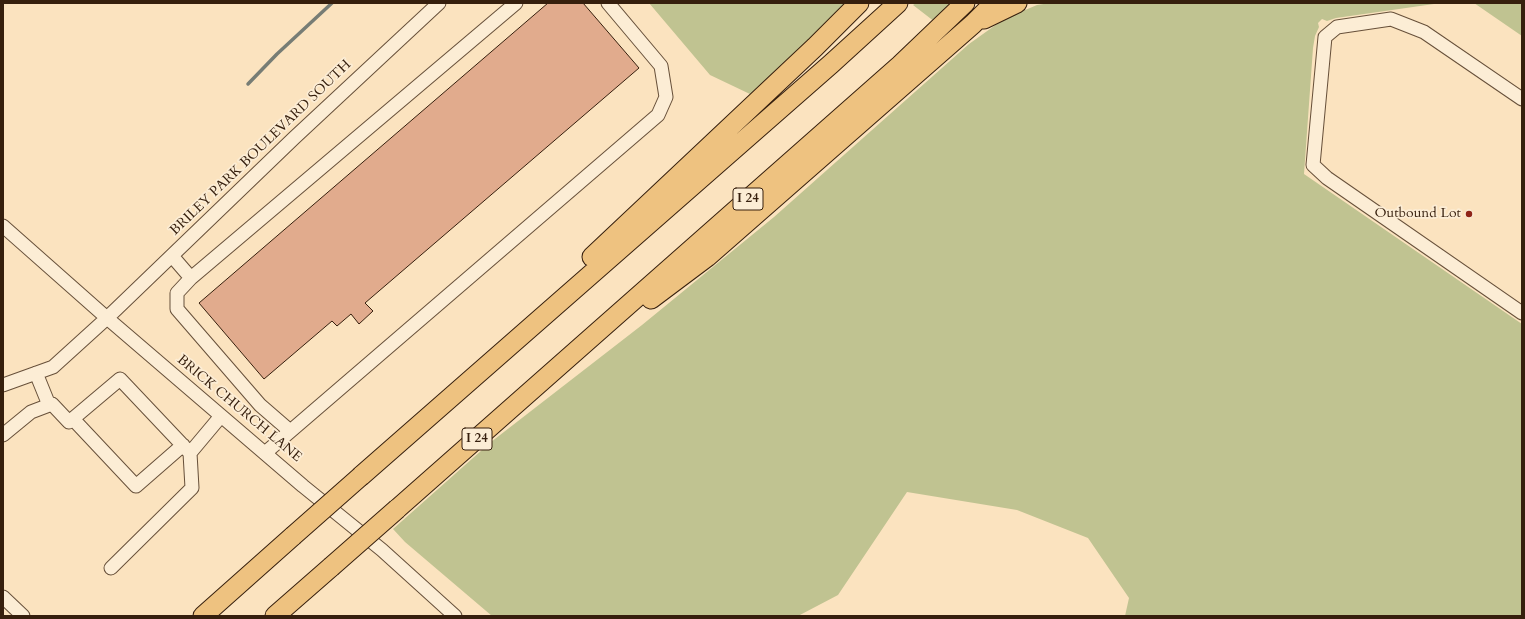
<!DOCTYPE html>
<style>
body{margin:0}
#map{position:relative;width:1525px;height:619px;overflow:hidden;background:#fbe3bf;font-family:Cardo,serif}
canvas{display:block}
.frame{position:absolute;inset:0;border:4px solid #361f0d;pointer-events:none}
</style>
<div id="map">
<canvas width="1525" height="619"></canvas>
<div class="frame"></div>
</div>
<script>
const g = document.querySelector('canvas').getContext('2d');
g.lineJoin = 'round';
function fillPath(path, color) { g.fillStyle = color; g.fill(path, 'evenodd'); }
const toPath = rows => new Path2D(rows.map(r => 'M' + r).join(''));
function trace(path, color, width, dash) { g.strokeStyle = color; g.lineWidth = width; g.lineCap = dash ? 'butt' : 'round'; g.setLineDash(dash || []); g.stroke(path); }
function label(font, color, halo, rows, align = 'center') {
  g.font = font + ' Cardo,serif'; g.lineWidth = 3.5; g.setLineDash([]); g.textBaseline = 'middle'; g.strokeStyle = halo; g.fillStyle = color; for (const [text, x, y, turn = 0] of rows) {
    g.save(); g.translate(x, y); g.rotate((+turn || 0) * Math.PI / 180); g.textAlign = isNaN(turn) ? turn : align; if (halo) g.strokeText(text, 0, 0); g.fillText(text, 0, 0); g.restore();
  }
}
fillPath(toPath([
 [649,3,846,3,752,95,710,75],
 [916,3,955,3,935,22,913,5],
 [1050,3,1441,3,1336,18,1327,21,1322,19,1318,23,1319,27,1315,36,1313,48,1304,174,1522,324,1522,616,1125,616,1129,598,1088,538,1017,510,907,492,838,595,798,616,492,616,405,542,393,529,491,442,642,325,774,217,969,44,1004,19,1037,5],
 [1474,3,1522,3,1522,36]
]), '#c0c391');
trace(toPath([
 [248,84,277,54,332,3]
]), '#777d75', 3.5);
const building = toPath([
 [548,3,583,3,639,68,365,303,373,311,359,324,351,314,337,326,332,321,264,379,199,303,548,3]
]);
fillPath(building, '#e1ab8d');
trace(building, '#361f0d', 1);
const minor = toPath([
 [1522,99,1424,32,1391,19,1337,27,1325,37,1313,165,1327,178,1522,313],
 [3,226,107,318,303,486,382,550,455,616],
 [172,256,191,278],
 [36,373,49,405],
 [3,385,53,367,107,318,294,138,439,3],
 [73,419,136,486,183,445],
 [290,431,260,405,177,309,177,293,191,278,516,3],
 [3,435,31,412,52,404,69,422,120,379,190,453,192,488,111,568],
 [190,453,221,416],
 [265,453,658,115,666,97,661,66,608,3],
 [3,597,23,616]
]);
const highway = toPath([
 [984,19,1017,3],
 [592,257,815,47,859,3],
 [651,299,707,257,973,24,994,3],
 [361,476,831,64,898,3],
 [397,509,900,65,965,3],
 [203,616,293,536],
 [275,616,331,567]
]);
trace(minor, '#67503a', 15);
trace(highway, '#361f0d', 21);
trace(minor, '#fcedd5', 13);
trace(highway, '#eec280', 19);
const highwayBridge = toPath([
 [293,536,361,476],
 [331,567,397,509]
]);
trace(highwayBridge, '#361f0d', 21, []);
trace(highwayBridge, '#eec280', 19);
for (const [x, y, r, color] of [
 [1469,214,4,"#8f2418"]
]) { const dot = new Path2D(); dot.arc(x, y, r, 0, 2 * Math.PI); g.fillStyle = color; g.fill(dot); trace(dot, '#fcedd5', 1.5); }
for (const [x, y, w] of [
 [748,199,30],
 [477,439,30]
]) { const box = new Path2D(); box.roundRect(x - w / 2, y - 11, w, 22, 3); g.fillStyle = '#fcedd5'; g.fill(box); trace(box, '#361f0d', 1); }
label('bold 13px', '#361f0d', null, [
 ["I 24",748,199],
 ["I 24",477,439]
]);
label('14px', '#361f0d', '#fcedd5', [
 ["BRILEY PARK BOULEVARD SOUTH",261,148,-44],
 ["BRICK CHURCH LANE",239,409,40]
]);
label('14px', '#361f0d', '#fcedd5', [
 ["Outbound Lot",1461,214]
], 'right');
</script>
